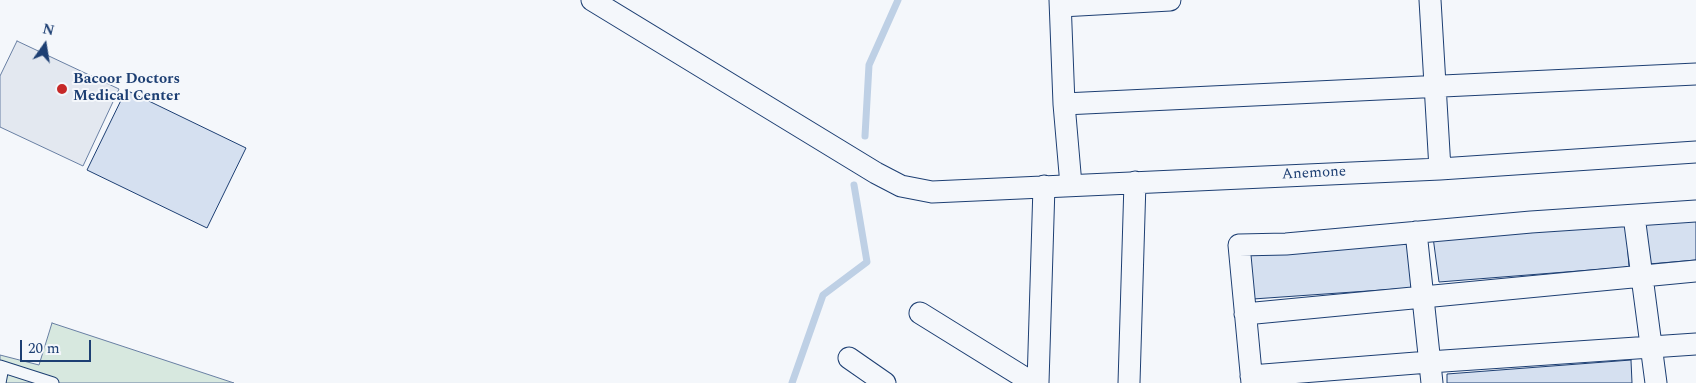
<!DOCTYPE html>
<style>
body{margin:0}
#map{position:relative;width:1696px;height:383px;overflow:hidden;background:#f4f7fb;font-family:Spectral,serif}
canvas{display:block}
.north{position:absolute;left:20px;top:20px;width:50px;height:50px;-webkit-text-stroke:4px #f4f7fb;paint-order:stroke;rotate:13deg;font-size:14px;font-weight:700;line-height:20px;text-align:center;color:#1d3f73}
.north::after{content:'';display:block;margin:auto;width:18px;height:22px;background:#1d3f73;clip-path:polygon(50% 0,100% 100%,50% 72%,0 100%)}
.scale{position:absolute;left:20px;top:340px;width:71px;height:22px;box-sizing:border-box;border:2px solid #1d3f73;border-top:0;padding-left:6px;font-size:15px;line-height:18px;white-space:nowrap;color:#1d3f73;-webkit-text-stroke:4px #f4f7fb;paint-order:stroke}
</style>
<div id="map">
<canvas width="1696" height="383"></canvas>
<div class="north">N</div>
<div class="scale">20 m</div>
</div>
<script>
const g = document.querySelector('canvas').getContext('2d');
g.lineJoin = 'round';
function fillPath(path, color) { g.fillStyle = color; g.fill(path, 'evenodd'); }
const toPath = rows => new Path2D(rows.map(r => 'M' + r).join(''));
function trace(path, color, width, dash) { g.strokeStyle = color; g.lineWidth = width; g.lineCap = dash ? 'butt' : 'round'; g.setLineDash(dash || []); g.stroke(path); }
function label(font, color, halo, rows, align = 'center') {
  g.font = font + ' Spectral,serif'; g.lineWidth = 4; g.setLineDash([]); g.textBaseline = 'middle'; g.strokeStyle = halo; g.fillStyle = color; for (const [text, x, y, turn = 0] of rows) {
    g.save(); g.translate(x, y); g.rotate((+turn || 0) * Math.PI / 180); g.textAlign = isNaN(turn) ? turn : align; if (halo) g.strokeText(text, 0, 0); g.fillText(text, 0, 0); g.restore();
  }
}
const green = toPath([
 [52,323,234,383,0,383,0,355,39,365,52,323]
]);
fillPath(green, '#d7e8df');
trace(green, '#687fa3', 1);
const parking = toPath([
 [17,41,119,89,83,166,0,127,0,76,17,41]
]);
fillPath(parking, '#e3e8f0');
trace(parking, '#687fa3', 1);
trace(toPath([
 [865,136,869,65,898,0],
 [792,383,823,295,867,262,854,185]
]), '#bed0e5', 7);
const building = toPath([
 [126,90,246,148,207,228,87,170,126,90],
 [1696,217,1696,260,1649,264,1644,221,1696,217],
 [1626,224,1629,267,1439,282,1433,237,1626,224],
 [1409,238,1411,288,1253,299,1248,252,1409,238],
 [1631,360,1632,383,1447,383,1447,374,1631,360]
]);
fillPath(building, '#d5e0f0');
trace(building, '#1d3f73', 1);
const lane = toPath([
 [0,366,53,383],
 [0,383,3,367]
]);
const street = toPath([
 [592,0,876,173,901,186,932,192,1440,169,1696,152],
 [1060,0,1064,104,1071,185],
 [1430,0,1440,169],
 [1061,6,1170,0],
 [1064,104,1696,74],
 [1634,216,1656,383],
 [1416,232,1432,383],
 [920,313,1033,383],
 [1245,314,1696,271],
 [849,358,885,383],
 [1251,376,1429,362,1696,344],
 [1038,383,1044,186],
 [1129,383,1135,182],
 [1252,383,1239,245,1286,244,1531,222,1696,211]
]);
trace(lane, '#1d3f73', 13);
trace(street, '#1d3f73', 23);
trace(lane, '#f4f7fb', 11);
trace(street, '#f4f7fb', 21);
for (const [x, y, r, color] of [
 [62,89,6,"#c62828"]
]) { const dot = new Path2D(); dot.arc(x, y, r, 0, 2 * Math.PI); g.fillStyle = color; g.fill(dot); trace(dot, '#f4f7fb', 2); }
label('bold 15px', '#1d3f73', '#f4f7fb', [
 ["Bacoor Doctors",73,80],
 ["Medical Center",73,97]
], 'left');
label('15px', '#1d3f73', '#f4f7fb', [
 ["Anemone",1314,174,-3]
]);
</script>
